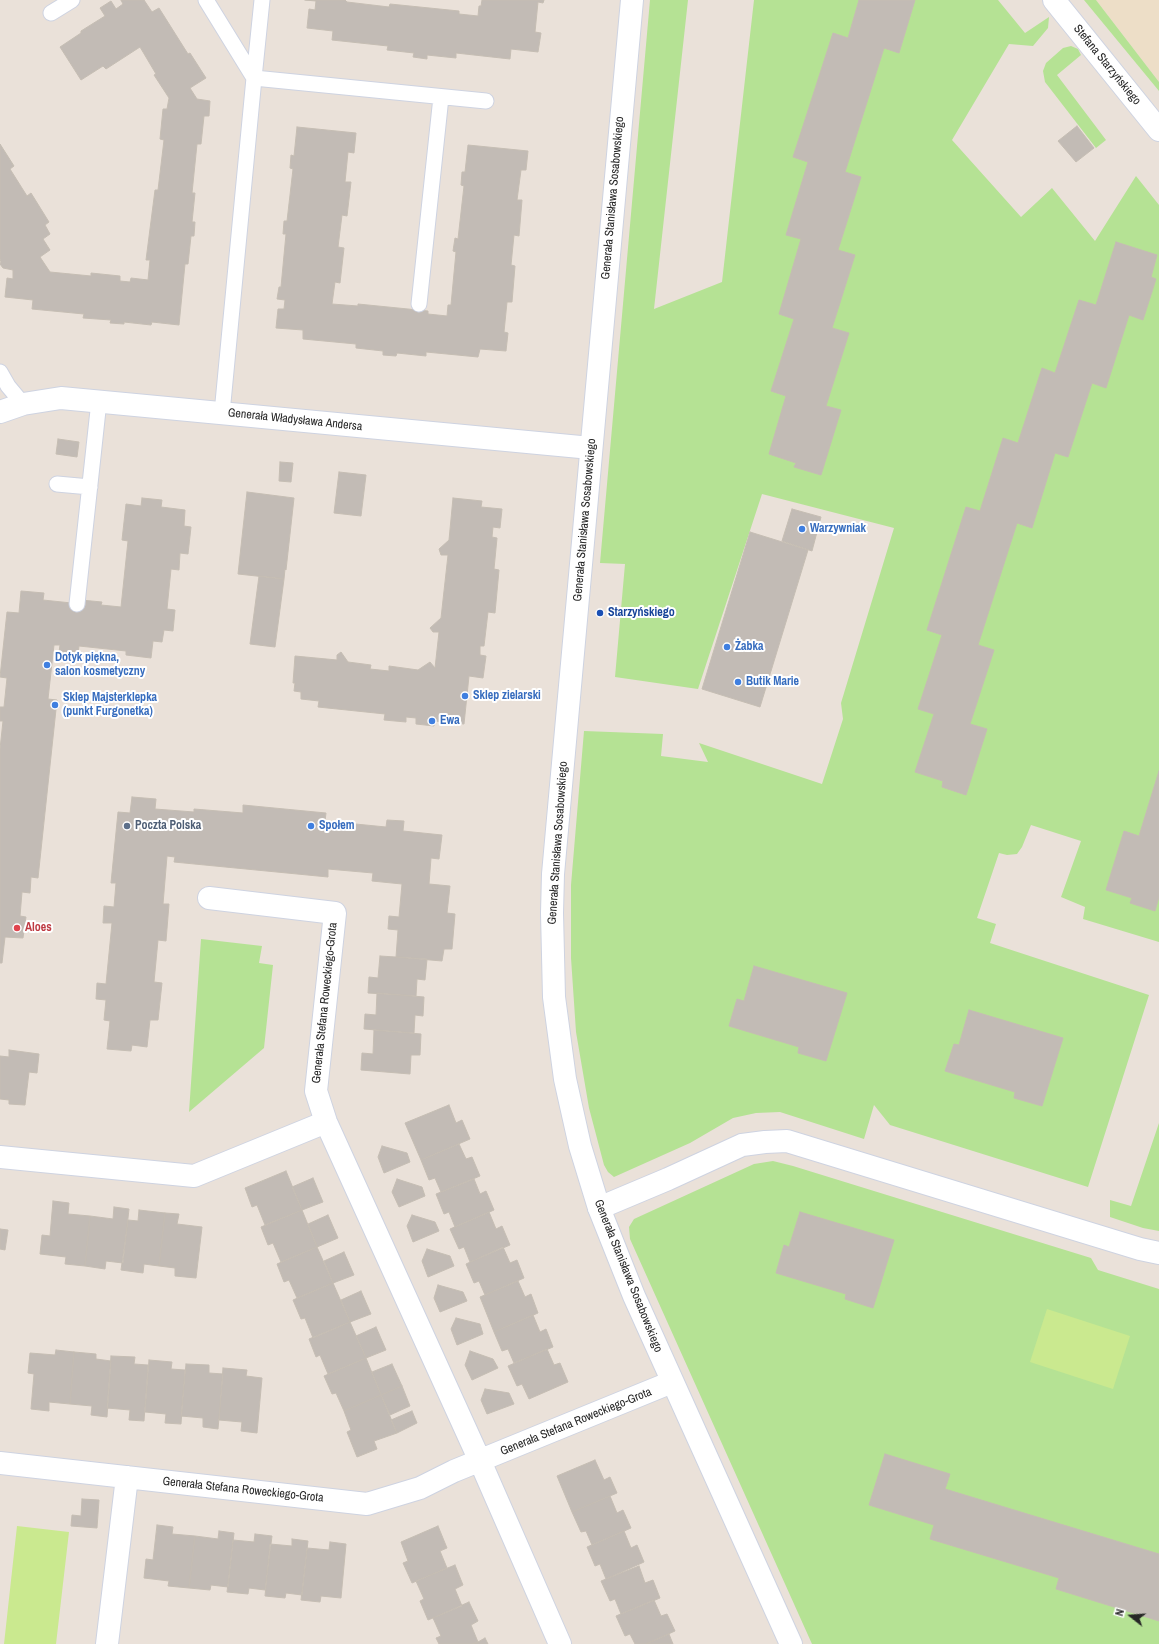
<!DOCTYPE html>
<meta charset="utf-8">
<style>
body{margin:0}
#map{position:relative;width:1159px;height:1644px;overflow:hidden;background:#eae1d9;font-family:"Archivo Narrow",sans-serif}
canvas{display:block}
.north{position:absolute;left:1111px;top:1596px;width:40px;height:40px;-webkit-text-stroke:3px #fff;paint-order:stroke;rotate:287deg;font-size:11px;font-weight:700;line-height:16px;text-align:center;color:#272727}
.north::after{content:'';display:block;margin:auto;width:14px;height:18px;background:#272727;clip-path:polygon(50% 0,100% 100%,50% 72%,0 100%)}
</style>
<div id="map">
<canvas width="1159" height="1644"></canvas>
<div class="north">N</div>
</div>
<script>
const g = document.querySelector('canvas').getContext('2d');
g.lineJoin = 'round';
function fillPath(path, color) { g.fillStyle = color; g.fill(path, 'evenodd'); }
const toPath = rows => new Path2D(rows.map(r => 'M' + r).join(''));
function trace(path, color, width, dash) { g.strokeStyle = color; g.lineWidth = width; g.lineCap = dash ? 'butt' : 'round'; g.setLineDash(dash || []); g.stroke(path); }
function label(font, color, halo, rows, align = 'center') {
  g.font = font + ' "Archivo Narrow",sans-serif'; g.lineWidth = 4; g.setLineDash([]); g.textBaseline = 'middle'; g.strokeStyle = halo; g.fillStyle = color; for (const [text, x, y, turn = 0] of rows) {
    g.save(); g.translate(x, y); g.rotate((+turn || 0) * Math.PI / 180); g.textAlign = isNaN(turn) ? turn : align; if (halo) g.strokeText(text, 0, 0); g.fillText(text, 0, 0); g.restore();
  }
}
fillPath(toPath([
 [1096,0,1159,0,1159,82]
]), '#eddec7');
fillPath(toPath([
 [650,0,688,0,654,309,722,282,754,0,998,0,1025,33,1049,17,1048,28,1033,46,1009,44,952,140,1021,217,1052,188,1095,241,1136,176,1159,205,1159,942,1083,919,1085,907,1061,897,1081,841,1031,825,1022,847,1017,854,1007,855,999,853,977,918,996,924,990,943,1149,995,1088,1187,890,1125,874,1105,864,1139,780,1112,756,1113,733,1118,690,1143,614,1177,608,1172,604,1165,589,1108,576,1032,571,958,571,885,584,731,663,734,661,756,708,762,699,743,822,784,843,719,841,703,894,528,762,494,698,689,615,677,625,564,600,563],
 [1084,0,1096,0,1159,82,1159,91],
 [1071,46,1078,49,1081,55,1057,75,1106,140,1096,148,1045,82,1043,71,1046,63,1063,48],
 [201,939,262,946,259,963,273,965,264,1048,189,1112],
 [1159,1123,1159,1231,1143,1228,1110,1217,1110,1200,1131,1206],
 [773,1161,793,1166,1091,1258,1098,1270,1159,1289,1159,1644,812,1644,630,1239,629,1227,634,1219,754,1164]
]), '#b5e294');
fillPath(toPath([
 [1047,1309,1130,1336,1113,1389,1030,1362],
 [17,1526,69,1532,56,1644,4,1644]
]), '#cae98f');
const building = toPath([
 [121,0,144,0,152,12,159,8,188,54,190,53,206,78,190,88,197,99,210,101,209,116,204,116,201,144,197,144,192,193,195,193,192,222,195,222,194,236,191,236,188,264,185,264,179,325,152,322,151,325,124,322,124,324,110,323,111,320,83,318,84,314,32,309,33,300,5,297,7,278,13,279,13,270,3,268,0,264,1,262,0,259,0,144,14,166,10,169,27,196,31,193,49,222,45,225,50,234,43,239,50,250,40,257,50,272,91,276,91,273,120,276,120,281,130,282,131,278,148,280,150,260,146,260,155,190,158,190,164,140,160,139,163,109,167,109,169,98,154,75,156,74,140,47,106,69,103,66,81,80,60,47,81,33,81,31,105,16,100,8,111,1,116,9,123,4,121,0],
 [305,0,345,0,347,2,389,7,390,4,459,11,459,14,478,16,479,6,481,6,482,0,544,0,543,3,538,2,535,32,541,33,538,52,511,49,510,59,456,53,456,58,427,55,427,59,413,57,414,53,387,50,388,46,332,40,333,31,307,28,309,9,315,10,316,1,305,0],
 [859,0,915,0,899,53,884,48,845,172,861,177,838,250,855,255,832,328,849,333,826,406,841,410,821,475,794,467,796,463,769,454,786,396,771,391,794,319,779,314,801,239,786,235,808,162,793,157,833,33,848,38,859,0],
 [1077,126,1094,148,1076,162,1058,141,1077,126],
 [297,127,356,133,354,153,348,152,345,182,351,182,347,216,342,215,338,247,344,248,340,283,335,282,332,304,358,306,358,304,428,311,428,314,447,316,448,305,451,305,456,252,453,251,455,238,458,239,464,186,461,185,462,172,465,172,468,145,528,151,526,170,521,170,517,200,522,200,519,236,514,235,511,265,515,266,512,302,507,302,504,332,508,333,506,351,480,349,478,357,426,352,426,356,397,353,396,356,383,355,383,351,356,348,356,344,303,339,303,330,276,328,278,309,284,309,285,300,277,299,279,287,281,287,286,234,283,234,284,221,287,221,293,169,290,168,291,155,294,156,297,127],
 [1116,242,1157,255,1151,277,1156,279,1143,320,1129,315,1106,388,1092,383,1068,457,1055,453,1032,528,1017,523,978,645,994,650,970,724,987,729,966,795,942,787,943,781,915,772,934,714,918,709,942,635,927,630,966,507,980,511,1003,438,1018,443,1042,368,1055,373,1079,300,1096,305,1116,242],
 [58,439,79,442,77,457,56,454,58,439],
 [280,462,293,463,291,482,279,481,280,462],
 [339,472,366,475,361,516,334,513,339,472],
 [247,492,294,498,286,570,285,569,284,579,238,574,247,492],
 [142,498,162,500,161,507,185,510,184,526,191,527,188,554,180,553,179,570,171,569,167,609,175,610,173,631,164,630,162,642,153,641,151,658,126,655,126,651,79,646,78,654,59,652,60,645,54,645,48,699,57,700,38,878,31,877,30,893,22,892,20,916,26,917,23,938,5,937,2,963,0,963,0,749,3,721,0,721,0,707,4,707,7,678,0,677,7,612,19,613,21,591,44,593,43,600,81,604,81,600,102,602,101,605,121,607,128,541,122,540,126,504,141,506,142,498],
 [453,498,482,501,481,507,502,509,500,528,493,527,492,537,497,538,494,569,499,570,495,613,488,612,484,646,480,646,480,655,486,656,483,678,469,676,464,724,434,721,434,726,416,724,416,718,406,717,406,722,384,720,385,714,318,707,319,701,301,699,301,692,294,691,295,683,293,683,295,656,337,660,337,655,341,652,348,662,371,665,370,669,389,671,389,666,418,670,430,662,435,668,439,632,433,632,430,628,441,618,448,555,441,555,439,549,449,540,453,498],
 [792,509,821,517,812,551,782,541,792,509],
 [750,532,808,550,760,707,702,689,750,532],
 [259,576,284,579,275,647,250,644,259,576],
 [1159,771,1159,897,1155,911,1130,903,1132,898,1106,890,1124,831,1139,836,1159,771],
 [132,797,156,799,155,809,194,812,194,809,243,813,243,805,326,813,325,821,386,827,387,820,404,821,403,831,442,835,439,859,431,858,429,884,450,886,447,913,455,914,452,949,444,949,442,961,396,957,398,930,388,929,389,916,399,917,402,884,372,881,373,873,328,869,328,877,174,862,175,857,167,856,163,904,169,904,166,941,158,940,154,982,162,983,158,1020,150,1020,147,1047,132,1045,131,1051,107,1049,110,1021,104,1020,106,1000,96,999,97,983,106,984,112,923,103,923,104,906,114,907,116,883,111,883,118,812,130,813,132,797],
 [380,956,427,959,425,980,417,979,416,996,368,993,369,977,378,978,380,956],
 [754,966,847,993,826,1061,798,1053,799,1047,729,1026,737,999,744,1001,754,966],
 [377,993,424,997,423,1016,415,1015,414,1033,364,1029,365,1014,376,1015,377,993],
 [969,1010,1063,1038,1042,1106,1014,1098,1015,1092,945,1071,954,1044,959,1045,969,1010],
 [374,1030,421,1034,420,1055,411,1055,410,1074,361,1070,362,1053,373,1054,374,1030],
 [9,1050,39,1054,37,1073,29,1072,25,1105,9,1104,9,1100,0,1099,0,1056,9,1057,9,1050],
 [449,1105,456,1123,462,1120,470,1139,421,1160,405,1123,449,1105],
 [459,1144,466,1159,472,1157,480,1176,441,1192,435,1178,429,1180,421,1160,459,1144],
 [382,1146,407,1153,410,1162,384,1173,378,1157,382,1146],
 [286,1171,302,1210,265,1225,257,1205,252,1207,245,1188,286,1171],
 [313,1178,323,1202,302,1210,292,1187,313,1178],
 [397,1179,422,1187,425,1196,399,1207,392,1192,397,1179],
 [474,1179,480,1194,486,1191,494,1210,455,1227,449,1212,444,1214,436,1194,474,1179],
 [53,1201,69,1203,68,1214,90,1216,85,1266,65,1264,66,1257,40,1254,42,1235,50,1236,53,1201],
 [114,1207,129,1209,123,1263,106,1261,105,1269,85,1266,90,1216,113,1219,114,1207],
 [139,1210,165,1213,159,1266,144,1264,143,1273,121,1270,128,1220,138,1221,139,1210],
 [302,1210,317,1247,281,1262,273,1243,268,1245,261,1227,302,1210],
 [489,1212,496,1229,502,1226,510,1245,470,1262,464,1247,459,1249,450,1229,489,1212],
 [800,1212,894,1240,873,1308,845,1299,846,1294,776,1273,784,1245,789,1247,800,1212],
 [165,1213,179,1214,177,1224,202,1227,196,1278,175,1276,175,1268,159,1266,165,1213],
 [328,1215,338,1238,317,1247,308,1224,328,1215],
 [412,1215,435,1222,439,1231,413,1242,407,1226,412,1215],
 [0,1229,8,1230,5,1250,0,1249,0,1229],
 [317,1247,333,1283,297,1298,289,1280,284,1282,277,1264,317,1247],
 [503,1247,510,1263,517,1260,524,1278,485,1295,479,1281,474,1283,466,1264,503,1247],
 [427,1249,450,1256,454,1266,428,1277,422,1261,427,1249],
 [344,1252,354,1275,333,1283,324,1261,344,1252],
 [518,1281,525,1297,531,1294,538,1313,494,1332,480,1297,518,1281],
 [333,1283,350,1322,313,1338,305,1318,301,1319,293,1300,333,1283],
 [438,1285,463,1292,467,1301,440,1312,434,1298,438,1285],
 [361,1291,371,1314,350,1322,341,1300,361,1291],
 [533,1315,540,1332,546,1329,553,1347,514,1363,508,1349,502,1351,494,1332,533,1315],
 [456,1318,480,1324,483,1334,457,1345,451,1329,456,1318],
 [350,1322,366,1358,328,1374,320,1355,316,1357,309,1339,350,1322],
 [376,1327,386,1350,366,1358,356,1336,376,1327],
 [547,1349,554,1365,560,1363,568,1382,529,1399,522,1384,517,1386,508,1366,547,1349],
 [56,1350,74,1352,70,1404,49,1402,49,1411,31,1409,34,1374,28,1373,30,1353,55,1355,56,1350],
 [470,1351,493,1359,498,1368,472,1380,465,1365,470,1351],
 [74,1352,96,1354,96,1359,111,1361,107,1417,91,1415,92,1406,70,1404,74,1352],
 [111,1356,135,1357,134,1364,148,1365,144,1421,129,1420,130,1410,107,1408,111,1356],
 [366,1358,381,1395,344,1411,336,1393,332,1394,324,1376,366,1358],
 [149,1360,172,1362,171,1369,185,1370,181,1424,165,1423,166,1414,145,1412,149,1360],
 [186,1364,209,1365,209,1373,223,1374,218,1429,203,1427,203,1418,181,1416,186,1364],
 [392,1364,402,1386,381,1395,372,1372,392,1364],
 [223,1368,247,1370,246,1376,262,1378,257,1433,241,1431,242,1422,219,1420,223,1368],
 [402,1386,410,1406,390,1415,381,1395,402,1386],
 [485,1389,509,1393,514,1404,487,1414,481,1400,485,1389],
 [381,1395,397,1433,374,1441,377,1449,357,1457,347,1432,351,1430,344,1411,381,1395],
 [412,1411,417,1423,397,1433,391,1420,412,1411],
 [885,1454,950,1474,945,1489,1159,1554,1159,1621,1056,1589,1059,1578,930,1539,934,1525,869,1505,885,1454],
 [595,1460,604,1480,610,1477,617,1493,572,1512,557,1476,595,1460],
 [610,1496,617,1513,623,1510,631,1528,592,1545,586,1531,581,1532,572,1512,610,1496],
 [82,1499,99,1500,97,1528,71,1526,72,1515,81,1516,82,1499],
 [157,1525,173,1527,172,1534,195,1536,189,1588,168,1586,169,1581,144,1578,146,1559,153,1560,157,1525],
 [438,1526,447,1548,440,1551,447,1568,412,1583,403,1563,408,1561,401,1542,438,1526],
 [219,1531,234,1533,228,1587,211,1585,210,1590,189,1588,195,1536,218,1539,219,1531],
 [624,1531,631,1548,637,1545,644,1562,606,1579,600,1564,595,1566,587,1547,624,1531],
 [255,1534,272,1536,265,1590,249,1588,248,1594,227,1592,233,1540,254,1542,255,1534],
 [292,1539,308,1541,302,1595,286,1593,285,1598,265,1596,270,1544,292,1546,292,1539],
 [330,1542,346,1544,341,1598,321,1596,320,1602,301,1600,307,1548,329,1550,330,1542],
 [455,1565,463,1585,455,1589,462,1606,428,1620,420,1601,424,1599,416,1581,455,1565],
 [639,1566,645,1583,653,1580,660,1598,621,1614,615,1599,610,1601,601,1581,639,1566],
 [654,1600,661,1616,667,1614,675,1631,646,1644,635,1644,630,1634,625,1636,616,1616,654,1600],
 [469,1602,478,1621,471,1625,478,1642,472,1644,439,1644,436,1638,441,1636,433,1618,469,1602],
 [669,1634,673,1644,646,1644,669,1634],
 [485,1638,488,1644,472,1644,478,1642,485,1638]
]);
fillPath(building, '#c2bbb5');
trace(building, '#c5bdb3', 1);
const service = toPath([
 [206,0,254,78,262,0],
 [51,13,72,0],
 [419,304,441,97],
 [0,372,8,386,23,404],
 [222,413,254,78,486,101],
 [57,484,90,487],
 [77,604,99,401]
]);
const minor = toPath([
 [1054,0,1159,130],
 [0,412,23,404,61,398,591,448],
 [209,898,335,913,316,1091,326,1122,480,1461,560,1644],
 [0,1157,194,1176,326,1122],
 [599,1208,668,1179,742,1145,765,1142,787,1141,1140,1249,1159,1253],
 [0,1463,367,1504,420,1488,454,1471,672,1382],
 [107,1644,127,1477]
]);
const tertiary = toPath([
 [632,0,553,874,552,913,554,997,565,1079,580,1146,599,1208,634,1296,791,1644]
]);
trace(service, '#ced3e1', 17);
trace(minor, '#ced3e1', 24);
trace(tertiary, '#ced3e1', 24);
trace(service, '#fff', 15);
trace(minor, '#fff', 22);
trace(tertiary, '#fff', 22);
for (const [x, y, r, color] of [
 [802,529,4,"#3f7fe0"],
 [600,613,4,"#1a4fb4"],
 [727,647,4,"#3f7fe0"],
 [47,665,4,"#3f7fe0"],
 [738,682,4,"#3f7fe0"],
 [465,696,4,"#3f7fe0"],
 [55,705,4,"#3f7fe0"],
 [432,721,4,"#3f7fe0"],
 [127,826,4,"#5c6f8a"],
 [311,826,4,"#3f7fe0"],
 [17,928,4,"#e0444e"]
]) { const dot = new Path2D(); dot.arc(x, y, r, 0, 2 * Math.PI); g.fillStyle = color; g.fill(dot); trace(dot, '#fff', 1.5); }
label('12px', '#272727', '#fff', [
 ["Stefana Starzyńskiego",1107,65,51],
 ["Generała Stanisława Sosabowskiego",613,198,-85],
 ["Generała Władysława Andersa",295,420,6],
 ["Generała Stanisława Sosabowskiego",585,520,-85],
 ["Generała Stanisława Sosabowskiego",558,843,-86],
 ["Generała Stefana Roweckiego-Grota",325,1003,-84],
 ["Generała Stanisława Sosabowskiego",628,1276,68],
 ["Generała Stefana Roweckiego-Grota",576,1422,-22],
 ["Generała Stefana Roweckiego-Grota",243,1490,6]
]);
label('bold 12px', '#366cbe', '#fff', [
 ["Warzywniak",810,529],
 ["Żabka",735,647],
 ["Dotyk piękna,",55,658],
 ["salon kosmetyczny",55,672],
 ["Butik Marie",746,682],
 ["Sklep zielarski",473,696],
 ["Sklep Majsterklepka",63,698],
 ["(punkt Furgonetka)",63,712],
 ["Ewa",440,721],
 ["Społem",319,826]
], 'left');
label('bold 12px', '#164399', '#fff', [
 ["Starzyńskiego",608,613]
], 'left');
label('bold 12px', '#4e5e75', '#fff', [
 ["Poczta Polska",135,826]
], 'left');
label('bold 12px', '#be3a42', '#fff', [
 ["Aloes",25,928]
], 'left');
</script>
